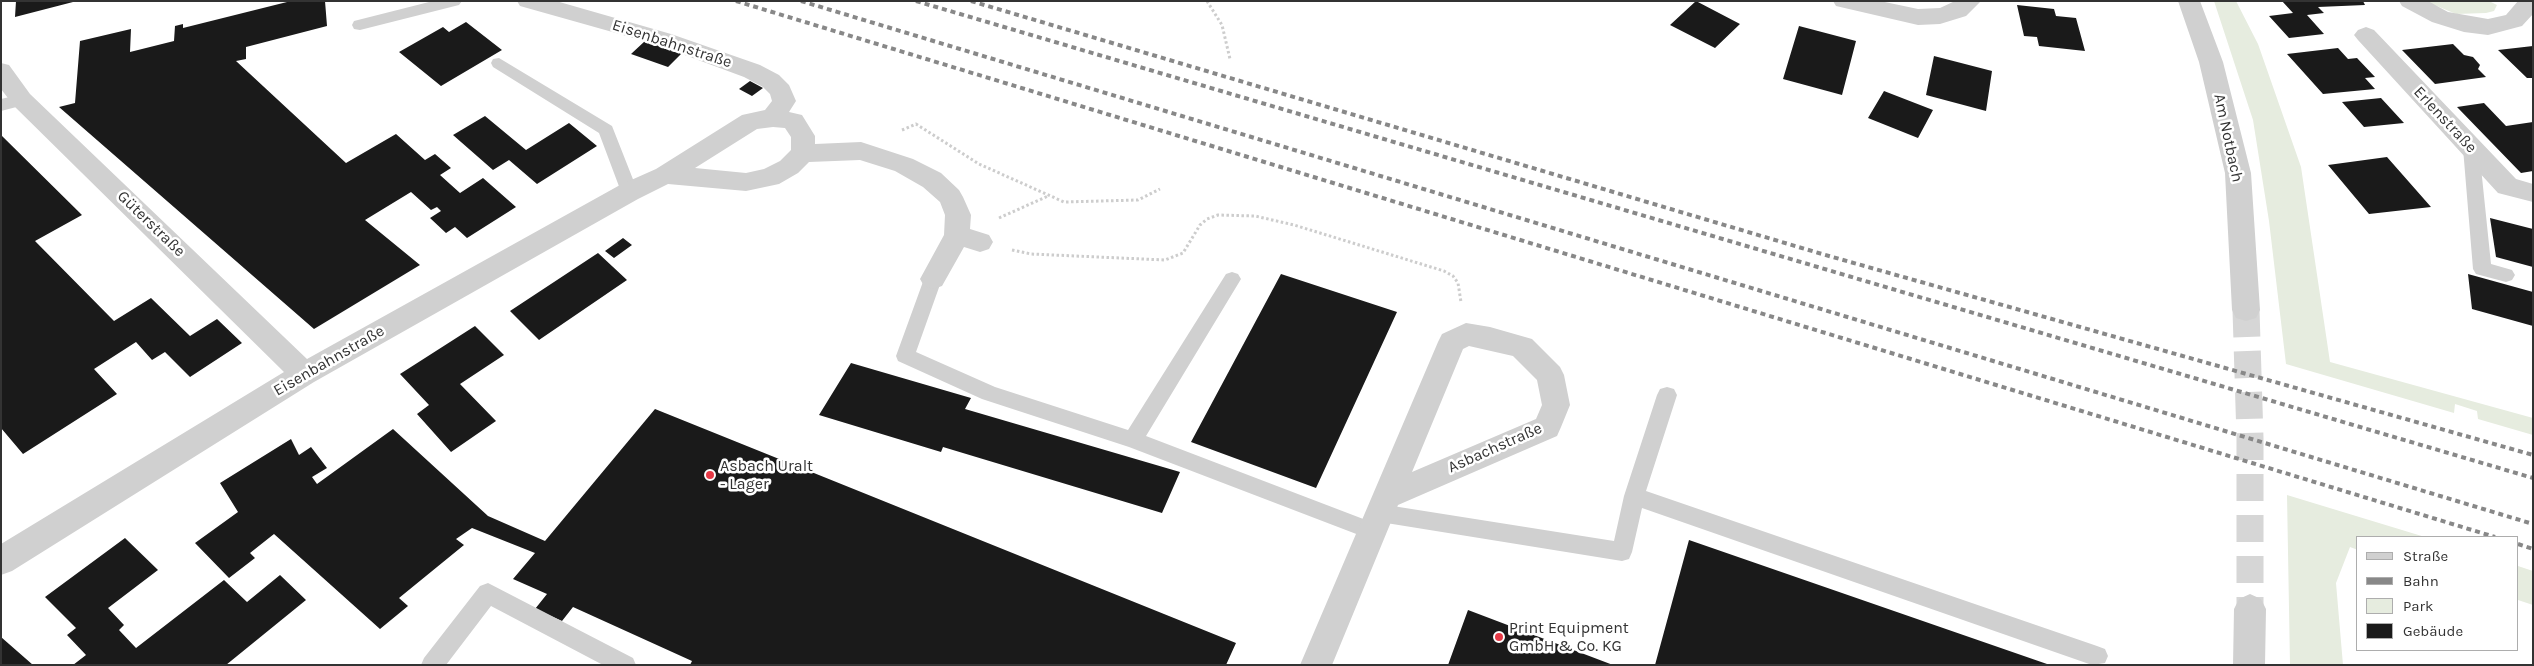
<!DOCTYPE html>
<meta charset="utf-8">
<style>
body{margin:0}
#map{position:relative;width:2534px;height:666px;overflow:hidden;background:#fff;font-family:Karla,sans-serif}
canvas{display:block}
.frame{position:absolute;inset:0;border:2px solid #333;pointer-events:none}
.legend{position:absolute;left:2356px;top:536px;width:162px;height:115px;box-sizing:border-box;background:#fff;border:1px solid #adadad;margin:0;padding:6px 9px;list-style:none;font-size:15px;color:#333}
.legend li{display:flex;align-items:center;gap:10px;height:25px}
.legend b{width:25px;border:1px solid #adadad}
</style>
<div id="map">
<canvas width="2534" height="666"></canvas>
<div class="frame"></div>
<ul class="legend">
<li><b style="height:6px;background:#d0d0d0"></b>Straße</li>
<li><b style="height:6px;background:#888"></b>Bahn</li>
<li><b style="height:14px;background:#e6ecdf"></b>Park</li>
<li><b style="height:14px;background:#1a1a1a"></b>Gebäude</li>
</ul>
</div>
<script>
const g = document.querySelector('canvas').getContext('2d');
g.lineJoin = 'round';
function fillPath(path, color) { g.fillStyle = color; g.fill(path, 'evenodd'); }
const toPath = rows => new Path2D(rows.map(r => 'M' + r).join(''));
function trace(path, color, width, dash) { g.strokeStyle = color; g.lineWidth = width; g.lineCap = dash ? 'butt' : 'round'; g.setLineDash(dash || []); g.stroke(path); }
function label(font, color, halo, rows, align = 'center') {
  g.font = font + ' Karla,sans-serif'; g.lineWidth = 5; g.setLineDash([]); g.textBaseline = 'middle'; g.strokeStyle = halo; g.fillStyle = color; for (const [text, x, y, turn = 0] of rows) {
    g.save(); g.translate(x, y); g.rotate((+turn || 0) * Math.PI / 180); g.textAlign = isNaN(turn) ? turn : align; if (halo) g.strokeText(text, 0, 0); g.fillText(text, 0, 0); g.restore();
  }
}
fillPath(toPath([
 [2214,1,2236,1,2258,44,2301,167,2330,362,2533,418,2533,435,2478,419,2477,411,2455,404,2454,413,2286,364,2269,221,2253,120],
 [2425,1,2489,1,2497,5,2494,11,2486,13,2456,14],
 [2287,495,2425,537,2358,537,2358,550,2350,547,2336,583,2343,665,2290,665],
 [2518,566,2533,571,2533,605,2518,600]
]), '#e6ecdf');
fillPath(toPath([
 [16,1,73,1,73,2,15,17],
 [291,1,325,1,327,26,246,47,246,59,236,61,346,163,396,134,425,160,435,154,451,168,440,175,460,193,483,178,516,207,467,238,455,227,446,233,430,218,441,211,437,207,431,210,411,192,365,220,420,265,314,329,59,107,75,103,80,41,131,29,130,52,174,41,175,26,183,24,183,28],
 [1696,1,1740,24,1715,48,1670,25],
 [2282,1,2363,1,2365,5,2318,7,2324,13,2307,15,2324,34,2289,38,2269,16,2293,13],
 [2017,5,2054,9,2056,16,2076,18,2085,51,2039,46,2037,37,2024,36],
 [466,22,502,50,441,86,399,52,443,27,449,32],
 [1799,26,1856,41,1842,95,1783,79],
 [645,41,682,53,668,67,631,54],
 [2453,44,2464,55,2473,57,2480,65,2478,69,2486,77,2435,84,2402,50],
 [2533,46,2533,78,2527,78,2498,50],
 [2338,48,2348,59,2357,58,2375,77,2365,78,2375,89,2323,94,2287,54],
 [1934,56,1992,71,1986,111,1926,95],
 [750,81,763,88,752,96,739,89],
 [1884,91,1933,110,1918,138,1868,118],
 [2381,98,2404,123,2364,127,2342,102],
 [2484,103,2506,126,2533,122,2533,171,2521,173,2457,107],
 [485,116,526,150,569,123,597,146,537,184,509,160,493,170,453,135],
 [1,135,82,215,35,241,114,321,151,298,190,336,217,319,242,343,190,377,165,352,152,360,136,342,94,369,117,394,23,454,1,428],
 [2387,157,2431,207,2369,214,2328,165],
 [2490,218,2533,229,2533,267,2496,257],
 [623,238,632,245,614,258,605,251],
 [598,253,627,280,539,340,510,311],
 [1281,274,1397,312,1316,488,1191,442],
 [2468,274,2533,292,2533,326,2472,309],
 [475,326,504,355,460,384,496,421,451,452,417,414,429,405,400,374],
 [851,363,971,398,965,409,1180,472,1162,513,943,447,941,452,819,415],
 [655,409,1236,643,1226,665,690,665,692,661,573,607,562,621,535,609,547,594,513,579,535,553,472,528,456,539,464,545,399,598,408,606,380,629,274,534,250,553,255,558,229,578,195,543,238,512,220,483,291,439,299,455,311,447,327,468,312,477,317,484,393,429,488,516,545,541],
 [125,538,158,570,108,608,124,625,119,630,136,648,224,580,247,602,280,575,306,600,226,665,73,665,86,655,67,635,76,628,45,597],
 [1689,540,2047,664,2047,665,1655,665],
 [1468,610,1613,665,1448,665],
 [1,637,33,665,1,665]
]), '#1a1a1a');
trace(toPath([
 [2246,310,2250,438,2250,609]
]), '#d6d6d6', 27, [27, 14]);
trace(toPath([
 [1207,1,1222,25,1230,59],
 [902,130,916,124,979,164,1064,202,1138,200,1160,189],
 [999,218,1048,196],
 [1012,250,1031,254,1165,260,1183,253,1200,225,1207,219,1218,215,1255,216,1294,225,1444,271,1453,276,1458,283,1461,302]
]), '#cdcdcd', 3, [2.5, 2.5]);
fillPath(toPath([
 [433,1,462,1,459,5,360,30,354,29,352,25,354,21,433,1],
 [499,58,612,126,638,192,635,197,629,198,623,197,599,133,493,67,491,63,493,59,499,58],
 [22,94,28,96,30,100,28,104,1,111,1,99,22,94],
 [2471,142,2477,144,2479,148,2491,264,2512,270,2515,275,2512,280,2506,282,2476,274,2473,269,2463,148,2465,144,2471,142],
 [933,272,939,274,942,279,916,352,995,387,1128,430,1226,274,1232,272,1238,274,1241,279,1238,284,1146,436,1379,525,1382,531,1379,537,1372,540,1129,447,982,399,898,361,896,356,924,279,927,274,933,272],
 [1667,387,1674,389,1677,395,1646,491,2097,646,2105,649,2108,656,2105,663,2092,665,1642,508,1632,552,1629,559,1622,561,1380,522,1373,519,1370,513,1373,507,1380,504,1614,541,1624,496,1657,395,1660,389,1667,387],
 [488,583,633,658,636,665,603,665,491,606,446,665,421,665,424,658,480,586,488,583]
]), '#d0d0d0');
fillPath(toPath([
 [517,1,556,1,671,34,760,65,779,75,789,85,796,101,789,112,802,115,815,136,815,144,861,142,913,159,941,173,959,190,963,197,971,215,970,229,989,235,993,242,989,249,980,252,964,247,942,286,933,289,924,286,920,279,944,235,945,215,940,202,923,187,895,171,860,160,809,162,798,173,779,184,746,191,668,184,638,199,314,382,12,571,1,575,1,544,284,372,14,106,1,89,1,63,9,65,30,94,307,359,620,185,656,169,742,115,765,110,772,101,770,94,763,87,744,77,655,44,520,6,517,1],
 [773,127,785,128,791,137,791,150,780,161,764,169,746,173,695,168,757,129,773,127],
 [1833,1,1880,1,1918,9,1940,8,1955,1,1981,1,1966,16,1940,24,1918,25,1836,6,1833,1],
 [2178,1,2200,1,2223,62,2251,173,2260,310,2256,318,2246,321,2236,318,2232,310,2225,173,2199,62,2178,1],
 [2399,1,2428,1,2448,12,2488,19,2506,15,2518,1,2533,1,2533,14,2522,26,2488,35,2464,32,2432,22,2402,6,2399,1],
 [2366,27,2374,30,2516,179,2533,184,2533,202,2498,193,2358,40,2354,35,2358,30,2366,27],
 [1466,323,1490,327,1532,339,1560,367,1564,375,1570,405,1561,427,1557,436,1398,505,1332,665,1300,665,1438,342,1442,334,1466,323],
 [1469,346,1513,356,1537,380,1542,405,1536,419,1412,472,1463,349,1469,346],
 [2250,594,2261,599,2266,609,2265,665,2233,665,2234,609,2239,599,2250,594]
]), '#d0d0d0');
trace(toPath([
 [736,1,2495,537],
 [801,1,2533,524],
 [916,1,2533,478],
 [971,1,1822,254,2533,455],
 [2518,544,2533,549]
]), '#888', 4, [5, 4]);
for (const [x, y, r, color] of [
 [710,475,5,"#e63946"],
 [1499,637,5,"#e63946"]
]) { const dot = new Path2D(); dot.arc(x, y, r, 0, 2 * Math.PI); g.fillStyle = color; g.fill(dot); trace(dot, '#fff', 2); }
label('16px', '#333', '#fff', [
 ["Eisenbahnstraße",672,44,18],
 ["Erlenstraße",2445,120,47],
 ["Am Notbach",2228,138,78],
 ["Güterstraße",151,224,44],
 ["Eisenbahnstraße",329,361,-30],
 ["Asbachstraße",1495,448,-24]
]);
label('16px', '#333', '#fff', [
 ["Asbach Uralt",720,466],
 ["- Lager",720,484],
 ["Print Equipment",1509,628],
 ["GmbH & Co. KG",1509,646]
], 'left');
</script>
